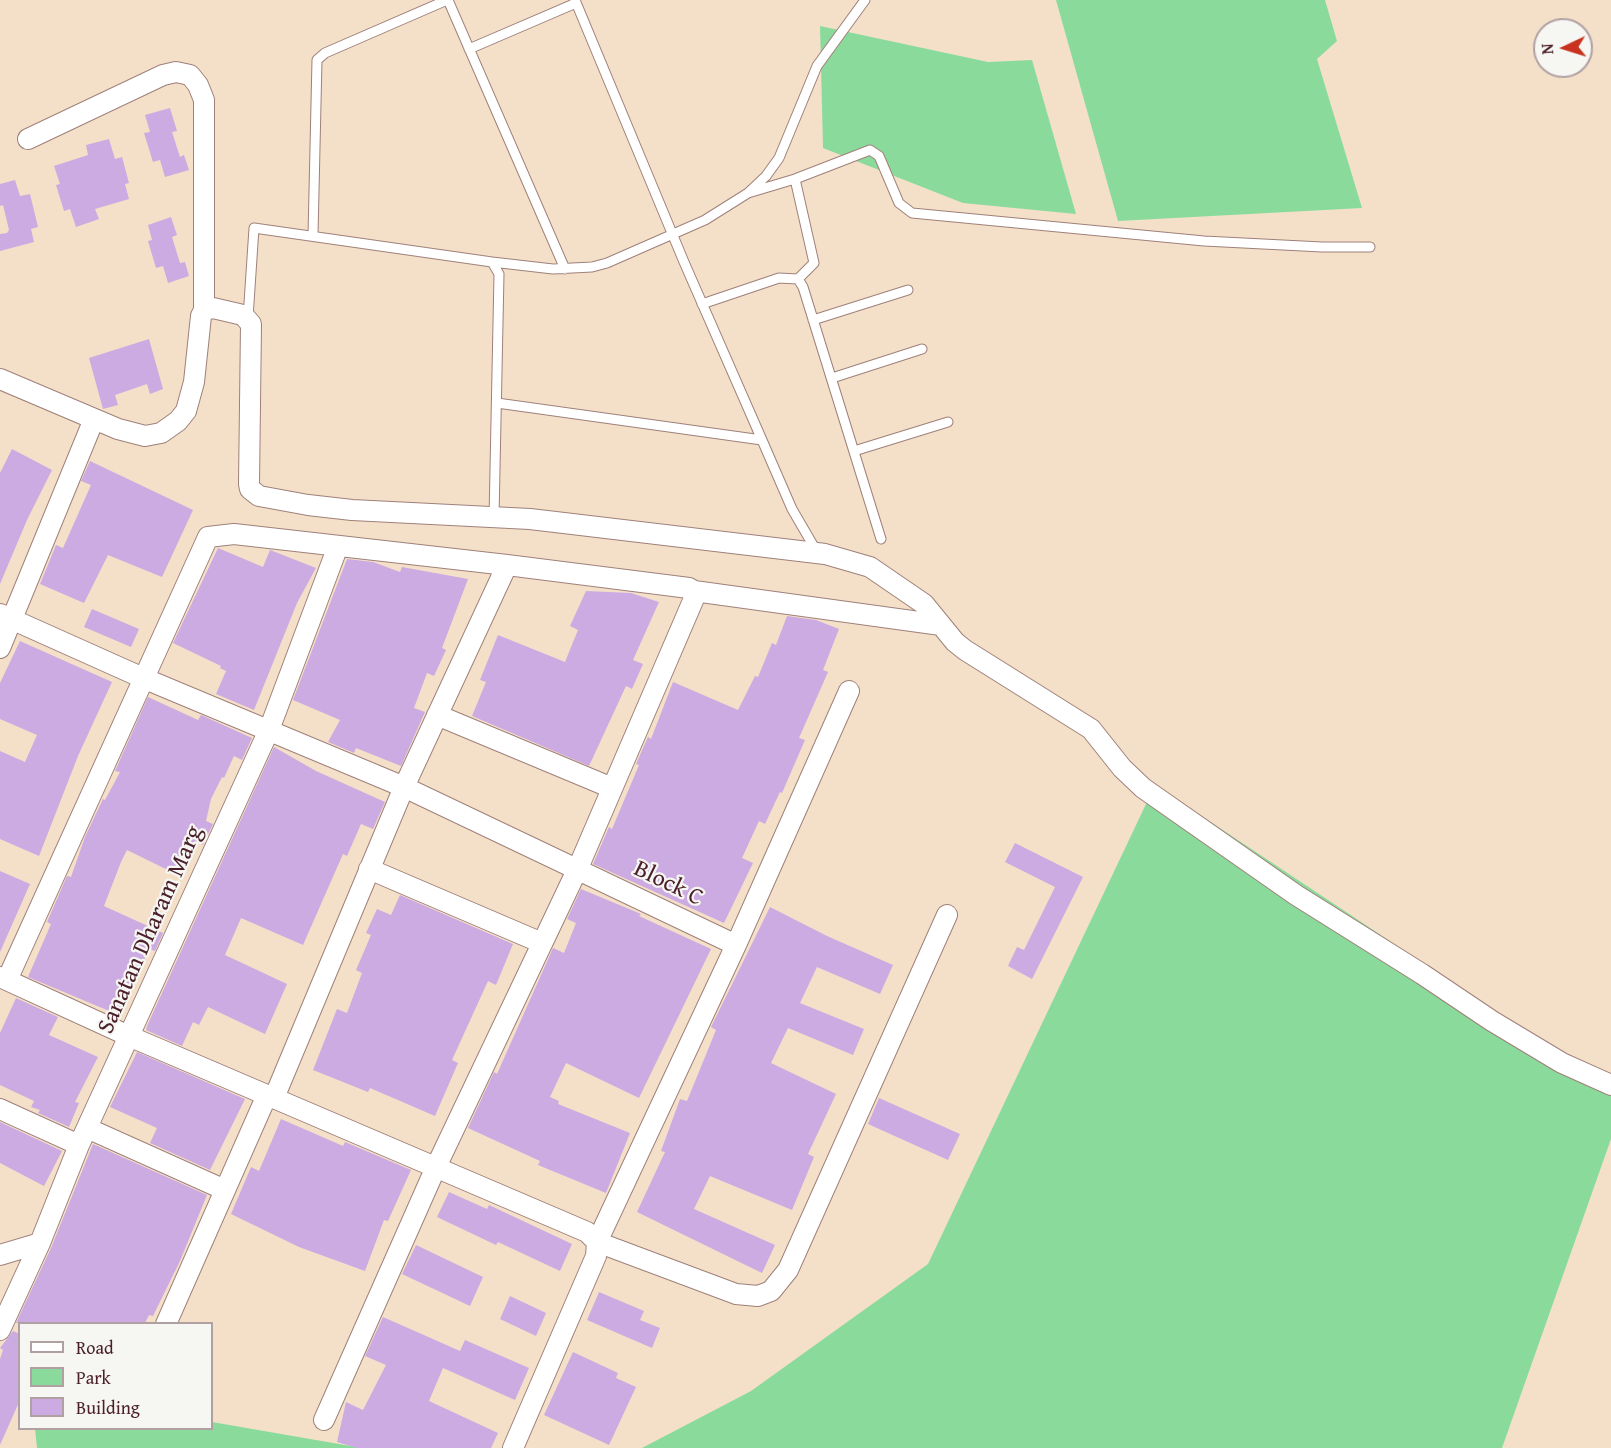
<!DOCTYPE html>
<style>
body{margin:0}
#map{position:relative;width:1611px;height:1448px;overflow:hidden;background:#f4e0c9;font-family:"Gentium Book Plus",serif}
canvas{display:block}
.legend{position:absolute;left:18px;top:1322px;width:195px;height:108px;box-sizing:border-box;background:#f6f6f2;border:2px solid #b1a0a2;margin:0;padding:8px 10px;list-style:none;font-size:18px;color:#4a1f2b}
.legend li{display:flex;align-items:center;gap:12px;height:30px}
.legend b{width:30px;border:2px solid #b1a0a2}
.north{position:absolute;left:1533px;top:18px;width:60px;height:60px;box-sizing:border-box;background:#f6f6f2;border:2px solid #b1a0a2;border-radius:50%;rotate:266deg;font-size:16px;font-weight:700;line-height:24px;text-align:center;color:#4a1f2b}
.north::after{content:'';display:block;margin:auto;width:21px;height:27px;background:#c8321e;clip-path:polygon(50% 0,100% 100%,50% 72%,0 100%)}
</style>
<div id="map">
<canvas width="1611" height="1448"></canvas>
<ul class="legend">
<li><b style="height:8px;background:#fff"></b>Road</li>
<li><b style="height:16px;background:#8adb9b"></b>Park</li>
<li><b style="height:16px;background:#ccaae2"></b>Building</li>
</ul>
<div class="north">N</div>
</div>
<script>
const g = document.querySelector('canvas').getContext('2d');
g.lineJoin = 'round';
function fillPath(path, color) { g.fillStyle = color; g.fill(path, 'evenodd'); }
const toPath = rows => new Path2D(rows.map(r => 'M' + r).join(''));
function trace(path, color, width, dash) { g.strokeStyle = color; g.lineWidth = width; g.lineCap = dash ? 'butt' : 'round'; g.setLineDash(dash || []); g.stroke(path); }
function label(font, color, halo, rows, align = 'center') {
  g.font = font + ' "Gentium Book Plus",serif'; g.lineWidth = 4.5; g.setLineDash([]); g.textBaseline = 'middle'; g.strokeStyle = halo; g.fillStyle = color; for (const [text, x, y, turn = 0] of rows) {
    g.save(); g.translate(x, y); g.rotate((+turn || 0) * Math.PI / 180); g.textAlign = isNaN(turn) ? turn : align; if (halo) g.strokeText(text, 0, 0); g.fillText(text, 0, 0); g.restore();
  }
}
fillPath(toPath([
 [1056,0,1325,0,1337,41,1317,59,1362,208,1118,221],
 [820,26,988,62,1032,60,1076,214,963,203,823,148],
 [1155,785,1611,1088,1611,1139,1502,1448,642,1448,751,1391,928,1264],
 [212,1422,362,1448,37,1448,35,1429,212,1428]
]), '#8adb9b');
fillPath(toPath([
 [170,108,177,131,172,132,180,157,184,155,189,170,165,177,160,160,153,162,144,133,150,132,145,115],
 [109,139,115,159,122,157,129,183,125,184,129,199,95,209,99,219,76,227,70,209,64,211,56,185,60,184,54,166,88,155,86,145],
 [15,180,20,196,30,194,38,227,31,229,34,242,0,251,0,234,7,233,9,230,3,205,0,206,0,184],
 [171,217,177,235,172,237,180,263,185,262,189,276,168,283,163,266,156,268,148,241,152,240,148,225],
 [149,339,163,389,150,394,147,384,115,395,118,405,103,409,89,358],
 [12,449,52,470,27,520,0,584,0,473],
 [90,461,193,510,162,577,108,555,84,603,40,584,56,545,63,548,91,485,81,481],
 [218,548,263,567,270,550,316,568,297,603,254,710,216,694,226,671,220,668,221,666,173,643],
 [347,559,373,562,400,572,402,567,468,579,442,648,446,650,434,676,427,673,414,708,425,712,401,766,356,748,354,753,328,742,340,720,293,700],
 [586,591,631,593,659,602,633,660,643,664,632,689,626,686,589,766,472,716,486,682,480,680,498,635,565,662,578,630,570,626],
 [92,609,139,629,131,647,84,627],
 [787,616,816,620,839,629,823,670,828,672,799,738,805,740,782,793,780,792,765,824,759,821,742,858,753,863,724,923,593,864,609,827,612,829,639,765,636,764,648,737,651,739,673,682,738,710,755,676,758,677,772,643,776,645],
 [20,641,112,682,78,756,39,856,0,839,0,751,25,762,37,735,0,719,0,683],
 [148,697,198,720,201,715,252,738,242,760,234,756,224,778,222,777,211,799,206,821,213,824,203,845,196,841,190,850,178,875,127,850,121,862,104,906,163,933,155,951,149,949,139,971,136,970,125,995,130,997,121,1016,28,977,51,924,47,922,67,876,71,877,85,837,103,799,105,800,120,772,115,771],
 [274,747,316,771,385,802,373,829,361,824,347,856,343,854,303,945,241,918,225,955,287,984,265,1034,208,1007,199,1025,193,1022,182,1046,146,1030,147,1026],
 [1015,843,1083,877,1032,979,1008,966,1017,947,1024,950,1055,887,1005,862],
 [0,871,30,884,0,952],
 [581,889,641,914,639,916,711,949,639,1098,566,1063,550,1097,559,1101,558,1104,630,1133,606,1193,538,1165,540,1161,468,1128,494,1072,497,1074,553,948,564,953,576,923,567,919],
 [400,895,513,944,496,985,488,981,452,1060,458,1063,435,1116,370,1088,368,1092,313,1070,337,1009,347,1013,362,973,356,970,371,935,366,933,377,909,391,915],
 [770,907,827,936,893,965,880,994,817,967,800,1003,864,1029,853,1055,788,1028,771,1063,836,1094,808,1154,814,1157,792,1210,710,1176,694,1209,775,1245,762,1273,637,1212,665,1152,661,1151,680,1099,687,1101,716,1030,711,1027],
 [16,998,58,1017,49,1035,98,1057,75,1102,79,1103,69,1127,38,1113,40,1110,31,1107,34,1101,0,1085,0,1033],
 [137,1052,245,1099,210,1170,150,1143,157,1128,110,1107],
 [879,1098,960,1134,948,1160,868,1124],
 [281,1119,343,1146,345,1142,411,1170,388,1221,384,1220,365,1271,299,1247,231,1214,251,1167,259,1171],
 [0,1122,62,1151,44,1186,0,1163],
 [93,1144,207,1195,180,1261,153,1316,149,1315,145,1323,16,1323,51,1248],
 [449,1192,487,1209,489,1205,572,1244,560,1271,498,1242,496,1245,437,1217],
 [416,1245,483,1277,470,1306,402,1274],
 [599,1292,644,1311,640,1320,660,1328,652,1348,587,1320],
 [510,1296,546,1313,536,1336,500,1319],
 [383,1317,460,1351,465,1340,529,1368,515,1400,443,1368,429,1401,498,1433,491,1448,357,1448,337,1442,346,1402,363,1410,386,1365,365,1356],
 [13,1331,20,1334,20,1400,0,1445,0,1359,3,1350,0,1348],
 [573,1352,618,1373,616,1378,636,1387,609,1445,544,1415]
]), '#ccaae2');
const lane = toPath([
 [448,0,565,269],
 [575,0,684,262,762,440,792,509,817,552],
 [469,49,576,3],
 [795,179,814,263,798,279],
 [748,193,795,179,870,150,879,156,899,203,912,213,1204,241,1322,247,1370,247],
 [313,235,317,60,325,53,447,0],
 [492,262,553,269,592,267,607,263,705,220,748,193,766,176,779,158,817,66,865,0],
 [702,304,779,278,798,279,803,287,881,539],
 [248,318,254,228,492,262,499,274,494,518],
 [813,320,908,290],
 [832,378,922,349],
 [497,403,762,440],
 [854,451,948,422]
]);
const street = toPath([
 [28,139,163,75,176,72,190,75,198,85,204,100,204,310],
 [0,379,118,429,145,436,161,433,178,421,186,411,194,382,201,316,204,310,213,308,243,315,251,324,249,484,250,489,259,496,308,505,352,510,530,519,825,554,870,567,924,604,955,642,965,650,1091,729,1122,768,1143,788,1296,895,1422,974,1492,1021,1562,1063,1611,1085],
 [0,614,143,678,404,787,736,945],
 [0,648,94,419],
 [849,691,736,945,597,1242,736,1294,758,1296,771,1291,788,1270,947,915],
 [437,715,612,788],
 [369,869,542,943],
 [0,977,131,1037,587,1232,597,1242,596,1256,513,1448],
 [7,980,208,537,234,534,507,565,689,588,694,591,941,625],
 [274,1098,404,787,507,565],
 [0,1109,79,1145],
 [87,1128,225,1190],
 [0,1255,40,1243],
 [166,1324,267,1095],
 [0,1330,40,1243,79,1145,269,730,338,546],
 [324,1420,436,1167,578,868,695,596,694,591]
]);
trace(lane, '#9f807a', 11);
trace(street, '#9f807a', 22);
trace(lane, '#fff', 9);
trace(street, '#fff', 20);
label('24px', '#4a1f2b', '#f6f6f2', [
 ["Block C",668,884,26],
 ["Sanatan Dharam Marg",151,930,-66]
]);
</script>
